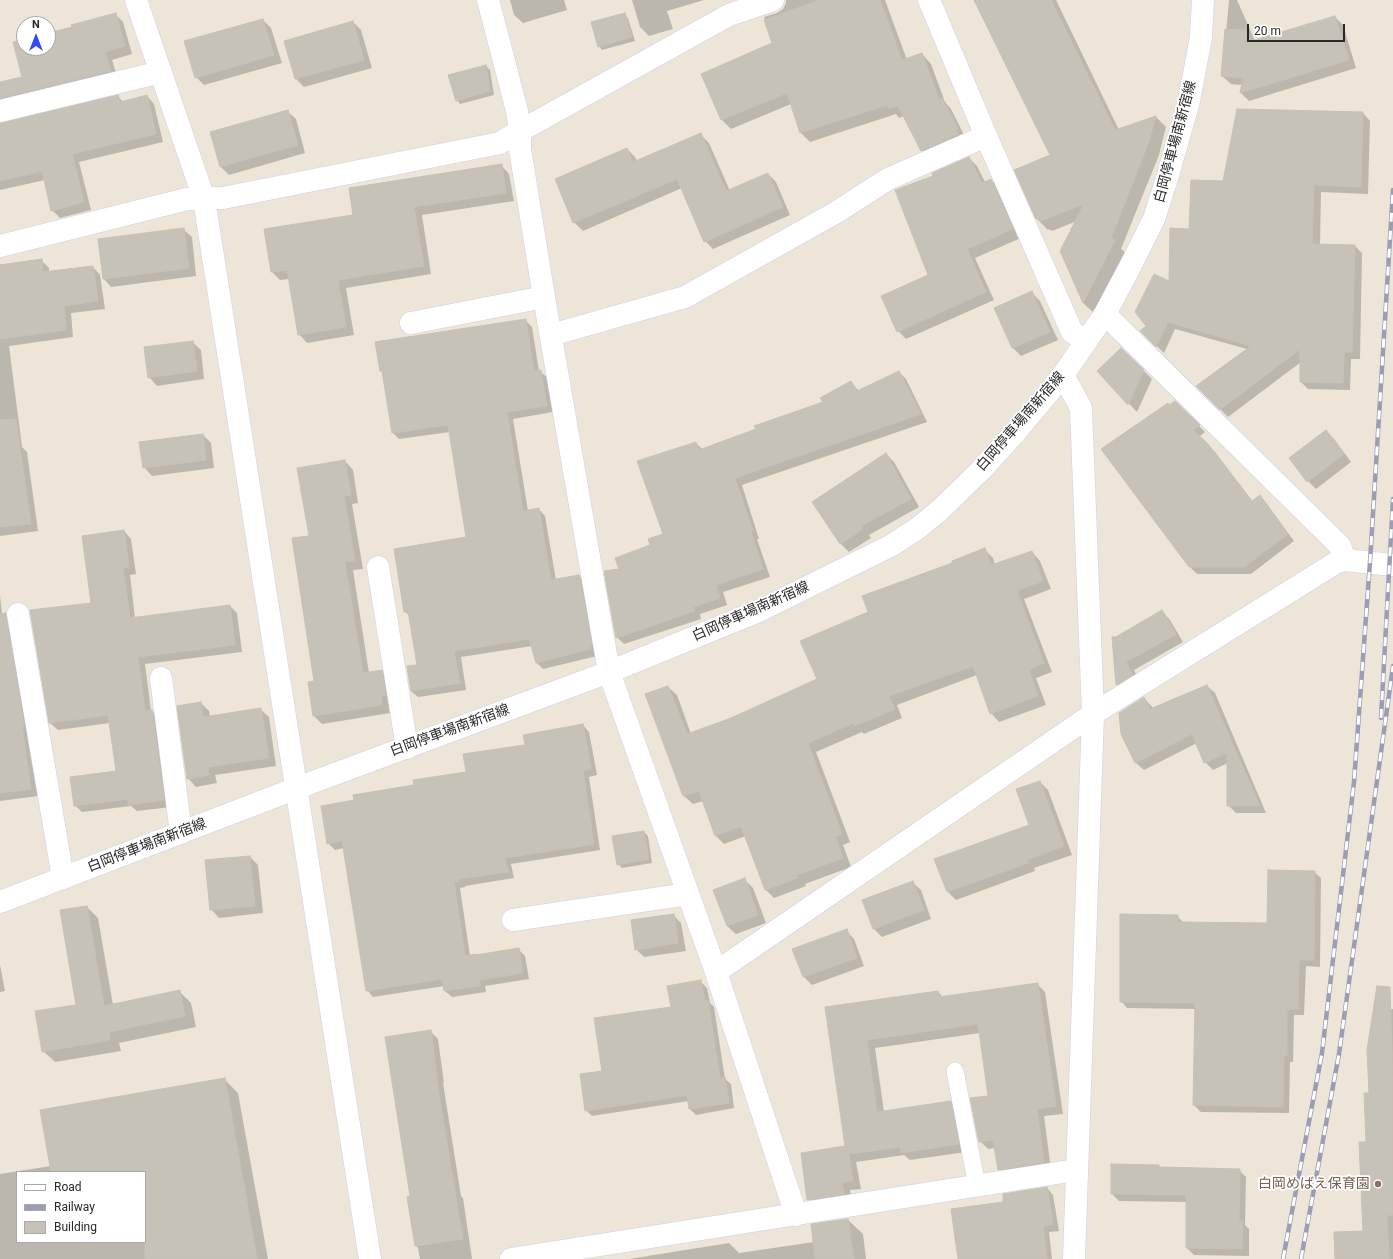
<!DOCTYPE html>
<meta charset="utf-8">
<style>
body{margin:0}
#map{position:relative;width:1393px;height:1259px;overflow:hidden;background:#ece5d8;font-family:Roboto,sans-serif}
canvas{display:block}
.legend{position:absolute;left:16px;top:1171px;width:130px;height:72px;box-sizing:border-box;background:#fff;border:1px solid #a9a9a9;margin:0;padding:5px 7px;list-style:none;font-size:12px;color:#282828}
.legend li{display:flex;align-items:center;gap:8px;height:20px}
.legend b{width:20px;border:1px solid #a9a9a9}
.north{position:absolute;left:16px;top:16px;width:40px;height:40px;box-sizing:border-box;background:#fff;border:1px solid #a9a9a9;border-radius:50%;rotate:0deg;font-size:11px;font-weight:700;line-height:16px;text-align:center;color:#282828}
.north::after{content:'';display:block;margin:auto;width:14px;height:18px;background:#3249ff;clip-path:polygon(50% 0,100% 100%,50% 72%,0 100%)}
.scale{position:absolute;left:1247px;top:24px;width:98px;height:18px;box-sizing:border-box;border:2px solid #282828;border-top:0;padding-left:5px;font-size:12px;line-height:14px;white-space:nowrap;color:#282828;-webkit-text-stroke:3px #fff;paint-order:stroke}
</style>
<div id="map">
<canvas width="1393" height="1259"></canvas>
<ul class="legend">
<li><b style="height:5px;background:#fff"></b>Road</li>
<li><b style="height:5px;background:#9b9db4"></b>Railway</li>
<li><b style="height:11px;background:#c7c2b8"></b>Building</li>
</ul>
<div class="north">N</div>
<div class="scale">20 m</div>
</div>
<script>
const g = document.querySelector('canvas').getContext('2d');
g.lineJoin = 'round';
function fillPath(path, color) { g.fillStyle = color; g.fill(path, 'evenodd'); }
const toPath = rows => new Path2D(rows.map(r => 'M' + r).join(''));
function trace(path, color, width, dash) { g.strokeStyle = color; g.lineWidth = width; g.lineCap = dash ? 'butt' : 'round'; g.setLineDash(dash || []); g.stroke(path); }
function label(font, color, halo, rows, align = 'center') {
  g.font = font + ' Roboto,"Noto Sans JP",sans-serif'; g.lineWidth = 3.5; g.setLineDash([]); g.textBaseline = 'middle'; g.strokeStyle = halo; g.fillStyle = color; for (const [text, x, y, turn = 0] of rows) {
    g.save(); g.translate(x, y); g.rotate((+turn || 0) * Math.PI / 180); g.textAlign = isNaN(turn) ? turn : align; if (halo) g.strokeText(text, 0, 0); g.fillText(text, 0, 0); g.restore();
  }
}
fillPath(toPath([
 [510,0,564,0,567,10,523,23,514,15],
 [632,0,704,0,667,11,673,29,649,36,640,27],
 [786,0,885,0,907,60,922,54,931,64,945,102,951,109,966,139,931,160,922,150,904,116,899,118,896,114,810,142,801,133,791,104,731,129,722,120,702,74,774,44,764,17,777,13,783,9,786,3],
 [976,0,1056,0,1119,130,1156,117,1166,127,1159,155,1121,249,1125,252,1094,313,1083,303,1062,251,1077,221,1052,231,1049,229,1048,230,1037,219,1016,170,1052,156],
 [1229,0,1237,0,1255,41,1335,17,1343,25,1356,68,1249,101,1241,93,1243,85,1231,84,1222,76],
 [115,14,123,22,132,54,112,60,118,79,0,109,0,83,23,78,24,40,24,48,48,48,48,34,73,28],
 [624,14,628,18,635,41,602,50,599,46],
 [263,20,271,28,282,63,204,85,196,77],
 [353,22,361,30,372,68,304,87,296,79],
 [486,66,490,70,494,95,460,104,457,100],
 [118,96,123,102,147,96,154,104,163,142,79,162,91,210,60,218,52,210,45,180,0,190,0,124],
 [287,111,296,119,305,153,229,175,221,167],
 [1363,113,1370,121,1368,194,1321,192,1320,245,1355,246,1362,253,1360,359,1351,359,1350,390,1308,389,1301,382,1301,362,1228,417,1197,386,1247,349,1175,329,1164,353,1141,331,1147,326,1170,283,1190,230,1224,182],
 [701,135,709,143,730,191,768,174,776,182,790,215,713,249,705,241,682,188,583,231,574,222,556,179,627,149,635,157,637,161],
 [969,158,977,166,985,182,991,180,999,188,1021,238,975,258,994,300,906,339,898,331,929,276],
 [501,165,509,174,514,201,422,215,431,274,346,288,354,335,307,343,299,334,289,279,280,280,272,272,265,230,355,216],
 [184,230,192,237,196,276,111,287,104,279],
 [41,260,49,268,49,272,93,267,100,275,105,309,71,313,73,337,9,346,22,447,27,452,38,531,0,536,0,264,2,265],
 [1032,293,1040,301,1058,340,1021,356,1013,348,996,308],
 [525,320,532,327,539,371,547,377,553,412,513,419,528,511,539,509,545,516,556,580,579,576,586,583,597,656,543,669,536,662,532,646,461,657,466,690,418,697,411,691,418,666,410,617,405,611,467,538,450,432,399,439,393,433,383,373,381,371],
 [192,342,201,350,204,379,157,386,149,377],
 [1121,349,1152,379,1137,412,1098,371],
 [899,372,906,379,927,422,742,485,759,539,757,539,770,577,723,592,727,605,700,614,701,619,624,644,617,637,620,570,664,535,696,443,703,450,824,403,851,382,859,391],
 [1175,402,1205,432,1199,437,1215,452,1253,502,1260,496,1266,503,1294,541,1251,574,1197,574,1190,567,1170,406],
 [1326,431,1334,439,1351,462,1316,489,1308,481],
 [203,435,211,443,214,468,152,476,144,467],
 [886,454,894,462,919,507,869,535,871,538,849,552,841,544,813,502],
 [345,461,353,470,358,503,352,504,363,569,353,570,369,673,382,671,390,680,393,703,389,704,390,713,322,724,314,716,315,682,310,536],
 [124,531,131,539,136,574,130,575,135,618,230,606,237,613,242,652,145,664,151,711,152,711,159,718,171,807,137,811,131,806,82,812,75,805,117,772,110,723,58,730,50,723,92,604],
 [984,549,993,558,995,565,1032,552,1040,561,1051,589,1024,599,1052,672,1036,678,1046,705,999,722,991,713,977,675,897,705,902,718,864,734,862,732,816,752,850,842,843,845,851,867,805,884,806,886,774,898,766,890,746,836,724,844,715,835,703,801,693,804,684,796,646,695,668,687,677,695,691,734,732,719,818,679,869,612,954,563],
 [0,595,2,614,6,614,13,622,38,796,0,801],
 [1162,611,1170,620,1183,642,1134,670,1140,683,1125,692,1117,684,1113,637,1115,639],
 [1207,686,1215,693,1266,813,1236,813,1228,805,1228,763,1213,770,1205,762,1197,743,1144,770,1136,763,1122,734,1144,698,1153,708],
 [201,703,209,711,210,717,260,709,269,717,276,766,215,775,217,783,196,787,188,778],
 [583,725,589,732,597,775,589,777,600,850,511,864,514,878,465,886,465,887,460,888,470,956,477,956,519,950,525,956,529,979,485,986,486,992,452,997,445,991,444,986,373,997,367,990,344,848,335,850,328,843,355,801,467,773,526,745],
 [1040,782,1048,790,1072,855,1034,868,1035,871,956,900,948,892,936,860,1030,825],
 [644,832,648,836,652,863,622,868,618,864,613,836],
 [250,857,258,865,263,913,219,918,211,909],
 [1314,872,1321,878,1320,967,1306,966,1304,1015,1294,1015,1293,1062,1290,1062,1289,1113,1201,1112,1194,1105,1196,1009,1127,1008,1121,1001,1177,916,1184,923,1268,924],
 [745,880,753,888,766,923,736,934,727,926],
 [912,882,921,890,931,919,882,937,873,928],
 [87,907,98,918,113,1005,179,991,191,1003,196,1027,119,1043,121,1051,55,1062,43,1051,77,1006],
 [673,915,681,923,686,951,644,957,636,949],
 [846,931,854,939,864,966,812,985,804,977],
 [0,965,5,991,0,992],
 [701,982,707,988,710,1003,714,1007,725,1079,731,1084,734,1108,696,1115,690,1109,689,1101,592,1116,586,1110,603,1072],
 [1037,984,1045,992,1063,1114,1044,1116,1051,1170,1007,1177,999,1169,995,1148,988,1149,980,1141,989,1097,980,1033,875,1048,884,1112,950,1102,958,1110,966,1152,910,1160,904,1155,856,1162,861,1189,850,1190,852,1202,816,1207,808,1199,846,1147,826,1008,938,992,944,998],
 [1393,1009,1393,1259,1336,1259,1364,1232,1374,1010],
 [430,1031,438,1039,444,1083,443,1083,461,1196,463,1198,472,1259,420,1259,418,1248,416,1246,408,1197,411,1197],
 [224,1079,238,1093,268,1259,0,1259,0,1174,51,1166],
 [17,1172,145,1172,145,1242,17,1242],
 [1158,1166,1161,1168,1239,1170,1246,1177,1245,1225,1249,1229,1249,1256,1194,1255,1187,1248,1187,1202,1119,1201,1112,1194],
 [1047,1188,1053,1195,1059,1231,1049,1232,1052,1259,994,1259,1004,1203],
 [848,1220,863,1234,866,1259,629,1259,729,1243,739,1253,814,1242]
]), '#0003');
const building = toPath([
 [820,0,880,0,902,60,922,53,939,100,942,98,958,129,956,130,958,134,921,151,898,106,889,109,887,105,800,133,787,93,721,120,701,74,772,43,764,20,820,0],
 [974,0,1051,0,1115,130,1156,116,1148,144,1111,238,1115,240,1083,303,1060,251,1084,204,1040,221,1039,218,1036,219,1014,170,1050,155,974,0],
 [116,13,125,46,105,52,111,71,0,98,0,82,22,77,13,42,24,39,24,48,48,48,48,33,72,27,71,25,116,13],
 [625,13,632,37,598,47,591,22,625,13],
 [1335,16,1349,60,1240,93,1243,78,1221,76,1225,29,1246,30,1251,41,1335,16],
 [263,19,274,55,195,78,184,41,263,19],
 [353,21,364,60,295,79,284,41,353,21],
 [486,65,490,91,456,101,448,75,486,65],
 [118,95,120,102,147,95,156,134,72,154,84,202,51,211,42,171,0,181,0,123,118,95],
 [1237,109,1363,112,1361,187,1314,185,1312,244,1355,245,1352,352,1344,352,1343,383,1300,382,1300,349,1220,410,1196,386,1251,346,1168,322,1156,347,1140,331,1146,326,1135,312,1154,274,1169,281,1170,228,1189,229,1191,180,1223,181,1237,109],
 [288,110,298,145,220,167,210,132,288,110],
 [701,133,726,191,768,173,783,207,704,242,677,179,573,223,555,179,627,148,633,162,701,133],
 [969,157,982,183,991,179,1013,229,967,249,986,292,897,332,881,296,928,275,895,190,933,176,932,173,969,157],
 [502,164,506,193,414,207,424,266,338,280,346,327,298,335,287,270,271,272,264,229,353,215,349,188,502,164],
 [184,228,189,268,103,279,98,239,184,228],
 [42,259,43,272,93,266,98,301,64,306,66,330,0,339,0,265,42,259],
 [1032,291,1050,332,1012,348,994,308,1032,291],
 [526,319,534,371,541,370,547,406,507,412,523,511,539,508,551,580,579,575,592,645,590,646,591,649,536,663,529,639,454,651,460,683,411,691,407,666,417,665,408,611,404,612,394,549,466,537,448,425,392,433,382,371,380,371,375,342,526,319],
 [193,341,197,371,148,378,144,347,193,341],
 [1121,348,1144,370,1128,405,1097,371,1121,348],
 [899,371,921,414,735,478,753,531,751,532,763,569,716,585,720,598,693,607,695,611,616,638,604,571,619,569,615,558,650,545,648,539,663,534,637,461,696,442,699,450,756,429,754,426,823,402,820,398,851,381,857,391,899,371],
 [1175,401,1200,425,1193,430,1208,444,1252,501,1260,495,1288,534,1244,567,1189,567,1101,449,1168,403,1169,405,1175,401],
 [16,419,31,524,0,527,0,420,16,419],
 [1326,430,1344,454,1307,482,1289,458,1326,430],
 [203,434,206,460,143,468,139,442,203,434],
 [886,453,911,499,861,526,863,529,840,544,812,502,886,453],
 [345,460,351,495,344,496,355,561,345,562,363,673,382,670,386,695,381,696,382,705,313,716,308,682,314,681,292,538,309,536,297,468,345,460],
 [124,530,129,567,123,568,130,618,230,605,235,645,138,657,145,711,152,710,164,800,128,805,128,799,74,806,70,777,116,771,108,715,49,723,30,610,91,603,82,536,124,530],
 [985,548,991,565,1032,551,1043,581,1017,591,1044,663,1029,670,1038,696,990,714,973,666,889,696,895,709,855,726,854,723,808,743,842,834,835,836,843,858,797,875,798,878,765,890,741,826,715,836,699,791,683,796,645,694,668,686,687,734,731,718,817,679,800,641,868,612,862,596,952,563,952,561,985,548],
 [1162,610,1176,634,1126,662,1133,675,1116,685,1112,637,1114,636,1114,638,1162,610],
 [6,613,24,726,22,726,31,789,0,793,0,614,6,613],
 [1207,685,1227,731,1260,806,1227,806,1227,753,1204,763,1192,734,1135,763,1121,734,1119,713,1144,697,1150,709,1207,685],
 [201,702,203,717,261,708,269,758,208,767,209,775,187,779,177,706,201,702],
 [583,724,591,769,583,771,594,844,505,858,508,872,459,879,459,881,454,882,465,956,476,954,476,955,519,948,523,973,480,980,480,986,444,991,442,979,366,991,342,841,327,844,321,806,354,800,353,795,414,785,413,780,466,772,463,754,525,745,523,735,583,724],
 [1040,781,1064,846,1027,860,1028,863,947,892,934,859,1029,825,1016,789,1040,781],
 [644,831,649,859,617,865,612,836,644,831],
 [250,856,255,906,210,910,205,860,250,856],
 [1268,870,1315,871,1314,960,1299,960,1298,1009,1287,1009,1287,1056,1284,1056,1283,1107,1193,1105,1195,1003,1120,1002,1120,914,1178,915,1178,922,1267,923,1268,870],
 [745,878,758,915,727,926,713,890,745,878],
 [913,881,924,910,873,929,862,900,913,881],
 [87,906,104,1006,180,990,185,1016,109,1032,110,1040,42,1052,35,1011,76,1005,60,910,87,906],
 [674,914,678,943,635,950,631,920,674,914],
 [847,929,857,958,803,977,792,949,847,929],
 [701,980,705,1001,708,1000,720,1078,725,1077,729,1103,689,1109,687,1095,585,1111,580,1074,602,1071,594,1018,671,1007,667,986,701,980],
 [1038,983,1056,1106,1037,1109,1044,1162,998,1170,993,1140,979,1142,970,1098,988,1096,978,1024,867,1040,877,1112,951,1101,959,1144,901,1153,900,1147,849,1154,853,1181,842,1182,844,1194,807,1200,801,1153,845,1146,825,1007,938,991,939,997,1038,983],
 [1377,986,1390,987,1393,1082,1393,1215,1387,1215,1389,1259,1335,1259,1334,1232,1363,1231,1359,1142,1366,1142,1364,1093,1369,1093,1367,1050,1377,986],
 [431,1030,437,1075,436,1076,463,1239,415,1246,407,1197,410,1196,385,1037,431,1030],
 [225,1078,257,1259,145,1259,145,1172,51,1172,40,1110,225,1078],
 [1111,1164,1159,1165,1159,1167,1240,1169,1239,1221,1243,1221,1242,1249,1186,1248,1186,1195,1111,1194,1111,1164],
 [1047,1187,1053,1224,1043,1226,1047,1259,958,1259,951,1209,1003,1202,1003,1194,1047,1187],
 [848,1219,854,1259,815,1259,811,1224,848,1219]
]);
fillPath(building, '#c7c2b8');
trace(building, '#c7c1b2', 1);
const lane = toPath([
 [955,1071,977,1186]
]);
const street = toPath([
 [136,0,204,199,370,1259],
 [488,0,517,111,520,131,520,149,544,297,609,672,716,972,796,1215],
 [0,111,161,72],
 [0,246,187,199,223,198,500,143,520,131,729,15,773,0],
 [1105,314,1340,546,1345,560],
 [411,323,544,297],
 [551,335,685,297,835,213,888,179,986,136],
 [1063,375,1081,408,1093,714,1074,1259],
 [378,567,407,748],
 [18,614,63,878],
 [161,678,181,833],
 [513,920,688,894],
 [716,972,1093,714,1337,562,1345,560,1393,565],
 [511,1259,1076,1170]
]);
const secondary = toPath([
 [929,0,986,136,1072,332,1086,341],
 [0,902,297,788,609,672,761,610,892,545,918,528,940,510,981,470,1019,428,1063,375,1105,314,1131,265,1154,219,1168,175,1189,101,1201,37,1203,0]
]);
trace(lane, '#ced0e3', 18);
trace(street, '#ced0e3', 23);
trace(secondary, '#ced0e3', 23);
trace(lane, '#fff', 17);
trace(street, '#fff', 22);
trace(secondary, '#fff', 22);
const rail = toPath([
 [1381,718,1393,499],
 [1283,1259,1322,1053,1354,782,1370,562,1393,190],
 [1301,1259,1339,1054,1393,666]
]);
trace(rail, '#9b9db4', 4.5);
trace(rail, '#fff', 3, [9]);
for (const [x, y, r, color] of [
 [1378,1184,4,"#8d6e63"]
]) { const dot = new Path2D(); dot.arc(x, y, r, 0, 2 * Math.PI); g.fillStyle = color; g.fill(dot); trace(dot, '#fff', 1.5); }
label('14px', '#282828', '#fff', [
 ["白岡停車場南新宿線",1176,142,-75],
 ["白岡停車場南新宿線",1021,422,-49],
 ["白岡停車場南新宿線",751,612,-24],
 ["白岡停車場南新宿線",450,731,-20],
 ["白岡停車場南新宿線",147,846,-21]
]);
label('14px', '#785e54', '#fff', [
 ["白岡めばえ保育園",1370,1184]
], 'right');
</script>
